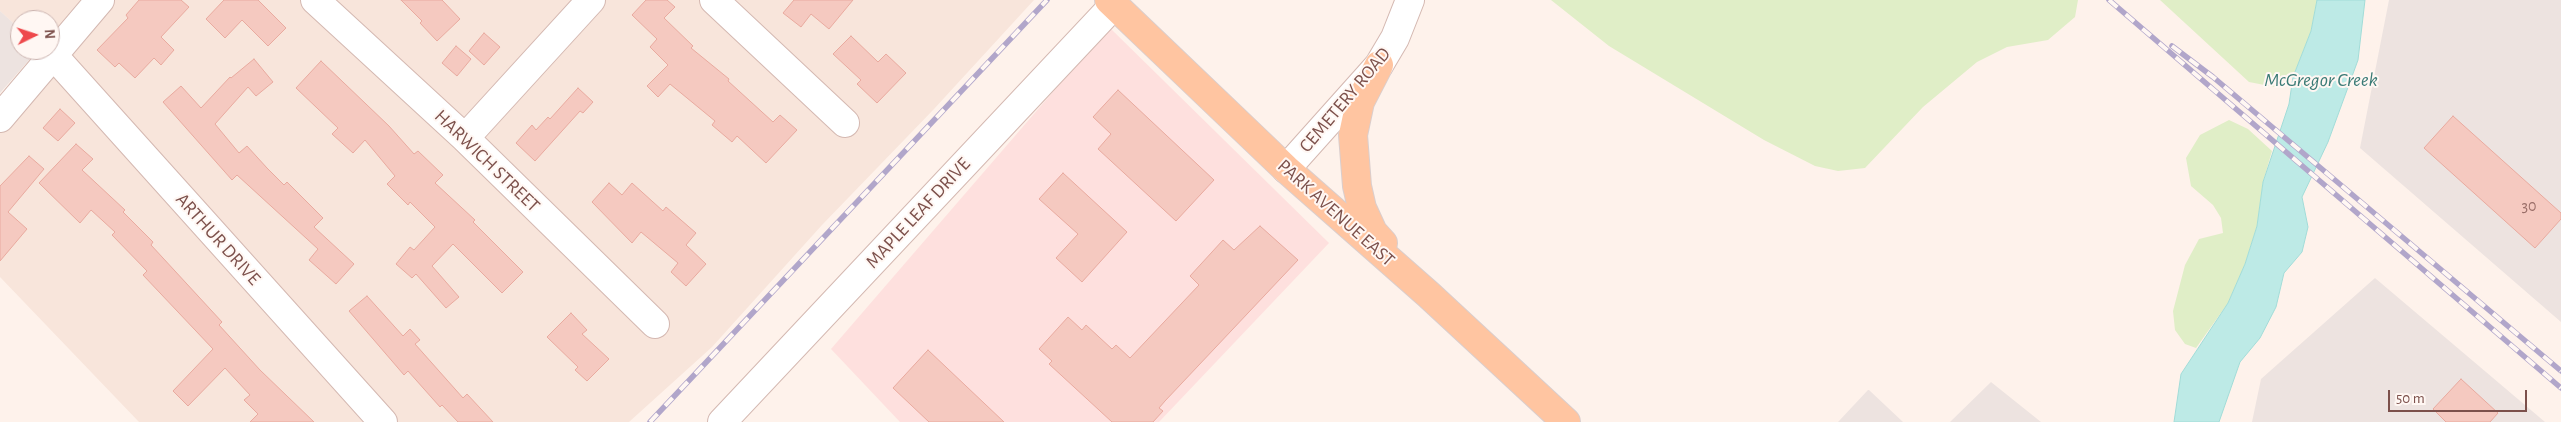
<!DOCTYPE html>
<style>
body{margin:0}
#map{position:relative;width:2561px;height:422px;overflow:hidden;background:#fef2eb;font-family:"Alegreya Sans",sans-serif}
canvas{display:block}
.north{position:absolute;left:10px;top:10px;width:50px;height:50px;box-sizing:border-box;background:#fff7f3;border:1px solid #cbb4b0;border-radius:50%;rotate:86deg;font-size:14px;font-weight:700;line-height:20px;text-align:center;color:#7c504b}
.north::after{content:'';display:block;margin:auto;width:18px;height:22px;background:#ee494c;clip-path:polygon(50% 0,100% 100%,50% 72%,0 100%)}
.scale{position:absolute;left:2388px;top:390px;width:139px;height:22px;box-sizing:border-box;border:2px solid #7c504b;border-top:0;padding-left:6px;font-size:15px;line-height:18px;white-space:nowrap;color:#7c504b;-webkit-text-stroke:4px #fff7f3;paint-order:stroke}
</style>
<div id="map">
<canvas width="2561" height="422"></canvas>
<div class="north">N</div>
<div class="scale">50 m</div>
</div>
<script>
const g = document.querySelector('canvas').getContext('2d');
g.lineJoin = 'round';
function fillPath(path, color) { g.fillStyle = color; g.fill(path, 'evenodd'); }
const toPath = rows => new Path2D(rows.map(r => 'M' + r).join(''));
function trace(path, color, width, dash) { g.strokeStyle = color; g.lineWidth = width; g.lineCap = dash ? 'butt' : 'round'; g.setLineDash(dash || []); g.stroke(path); }
function label(font, color, halo, rows, align = 'center') {
  g.font = font + ' "Alegreya Sans",sans-serif'; g.lineWidth = 4; g.setLineDash([]); g.textBaseline = 'middle'; g.strokeStyle = halo; g.fillStyle = color; for (const [text, x, y, turn = 0] of rows) {
    g.save(); g.translate(x, y); g.rotate((+turn || 0) * Math.PI / 180); g.textAlign = isNaN(turn) ? turn : align; if (halo) g.strokeText(text, 0, 0); g.fillText(text, 0, 0); g.restore();
  }
}
fillPath(toPath([
 [0,0,1034,0,934,109,822,225,712,347,629,422,139,422,0,277,0,95,38,50,50,50,50,20,20,20,20,29,0,11]
]), '#f8e5db');
fillPath(toPath([
 [1109,27,1329,243,1159,422,900,422,831,349]
]), '#fee0de');
fillPath(toPath([
 [2389,0,2561,0,2561,322,2360,148],
 [0,11,20,29,20,50,38,50,0,93],
 [2375,278,2545,422,2252,422,2261,379],
 [1991,382,2041,422,1950,422],
 [1868,390,1869,390,1903,422,1838,422]
]), '#ede3e0');
fillPath(toPath([
 [1551,0,2078,0,2075,17,2048,40,2007,47,1977,62,1923,107,1865,168,1838,171,1815,166,1764,140,1609,46],
 [2160,0,2317,0,2311,31,2293,77,2275,87,2249,82],
 [2229,120,2248,129,2272,151,2263,182,2257,226,2245,264,2228,303,2196,348,2185,344,2175,330,2173,311,2185,265,2199,239,2223,233,2221,218,2213,205,2191,186,2186,158,2200,135]
]), '#e0eec7');
const water = toPath([
 [2317,0,2365,0,2358,60,2328,142,2302,197,2308,227,2302,252,2284,273,2276,307,2260,338,2240,362,2219,422,2174,422,2181,374,2228,303,2245,264,2257,226,2263,182,2289,104,2293,77,2311,31,2317,0]
]);
fillPath(water, '#bdeae6');
trace(water, '#a2dcd8', 1);
const building = toPath([
 [139,0,181,0,189,7,161,37,174,50,161,65,154,58,135,78,119,63,115,67,97,50,128,18,126,15,139,0],
 [224,0,258,0,286,28,268,46,242,20,225,38,206,19,224,0],
 [401,0,442,0,460,19,437,41,420,23,422,21,401,0],
 [646,0,667,0,675,7,664,18,693,46,691,48,729,79,728,81,773,122,780,115,797,130,766,163,737,136,732,142,712,125,715,121,670,84,658,97,647,86,668,65,650,47,657,39,632,15,646,0],
 [794,0,853,0,829,29,811,14,801,27,783,13,794,0],
 [484,33,500,47,484,65,469,51,484,33],
 [851,36,878,62,886,54,906,73,877,103,857,84,861,80,833,54,851,36],
 [456,46,471,59,457,76,442,63,456,46],
 [254,59,273,82,256,96,248,87,215,124,239,153,247,146,267,168,284,185,287,182,323,218,314,227,354,264,336,284,309,260,318,249,237,175,232,180,163,102,181,86,201,108,230,77,231,78,254,59],
 [321,61,389,126,414,154,418,151,443,175,435,183,475,220,473,222,523,272,502,293,453,244,432,266,459,297,446,308,416,274,412,278,396,264,410,247,414,250,435,227,410,202,408,205,387,184,395,176,365,140,353,153,332,134,338,128,296,88,321,61],
 [578,88,593,102,583,113,580,111,535,161,516,143,532,125,536,130,548,117,550,119,578,88],
 [1118,90,1214,180,1176,221,1098,149,1111,134,1093,117,1118,90],
 [60,109,75,123,58,141,43,128,60,109],
 [2453,116,2561,213,2561,219,2535,248,2424,148,2453,116],
 [76,144,93,159,82,170,125,210,123,212,153,242,151,245,222,322,219,325,260,370,314,422,250,422,258,414,244,400,250,395,225,368,188,406,173,391,213,349,143,275,147,271,112,235,115,232,91,210,80,223,39,183,76,144],
 [29,156,44,169,8,212,27,229,0,261,0,186,29,156],
 [1063,173,1127,232,1082,282,1056,258,1078,234,1039,199,1063,173],
 [609,183,622,195,632,183,663,211,666,207,696,233,686,245,706,264,686,286,671,272,678,263,641,232,632,243,592,202,609,183],
 [1260,226,1298,260,1165,401,1159,408,1163,411,1153,422,1112,422,1049,364,1052,361,1039,349,1068,317,1082,330,1086,325,1112,349,1116,345,1130,358,1199,285,1190,276,1223,240,1234,250,1260,226],
 [367,296,403,336,410,329,420,340,415,344,463,398,467,394,493,422,458,422,442,405,440,407,408,371,404,375,349,311,367,296],
 [571,313,587,330,582,334,609,359,587,381,575,370,578,367,547,337,571,313],
 [928,350,1004,422,929,422,893,388,928,350],
 [2461,379,2498,413,2490,422,2446,422,2433,409,2461,379]
]);
fillPath(building, '#f5c9c0');
trace(building, '#e9aa9f', 1);
const minor = toPath([
 [315,0,465,138,655,324],
 [714,0,845,123],
 [53,55,383,422],
 [0,118,100,0],
 [465,138,591,0],
 [1286,169,1379,65,1395,38,1410,0],
 [722,422,1114,5]
]);
const major = toPath([
 [1109,0,1286,169,1429,295,1566,422],
 [1379,65,1360,102,1353,135,1357,186,1362,208,1373,232,1383,243]
]);
trace(minor, '#d4b8b1', 30);
trace(major, '#dacecd', 30);
trace(minor, '#fff', 28);
trace(major, '#ffc5a1', 28);
const rail = toPath([
 [2109,0,2561,388],
 [2172,46,2213,77,2561,371],
 [650,422,1047,0]
]);
trace(rail, '#b1a6ca', 5.5);
trace(rail, '#fff7f3', 4, [11]);
label('16px', '#9a6e68', null, [
 ["30",2529,206]
]);
label('19px', '#7c504b', '#fff7f3', [
 ["CEMETERY ROAD",1345,100,-50],
 ["HARWICH STREET",487,161,44],
 ["MAPLE LEAF DRIVE",918,213,-47],
 ["PARK AVENUE EAST",1336,213,42],
 ["ARTHUR DRIVE",218,239,48]
]);
label('italic 20px', '#3a7a75', '#fff7f3', [
 ["McGregor Creek",2321,80]
]);
</script>
